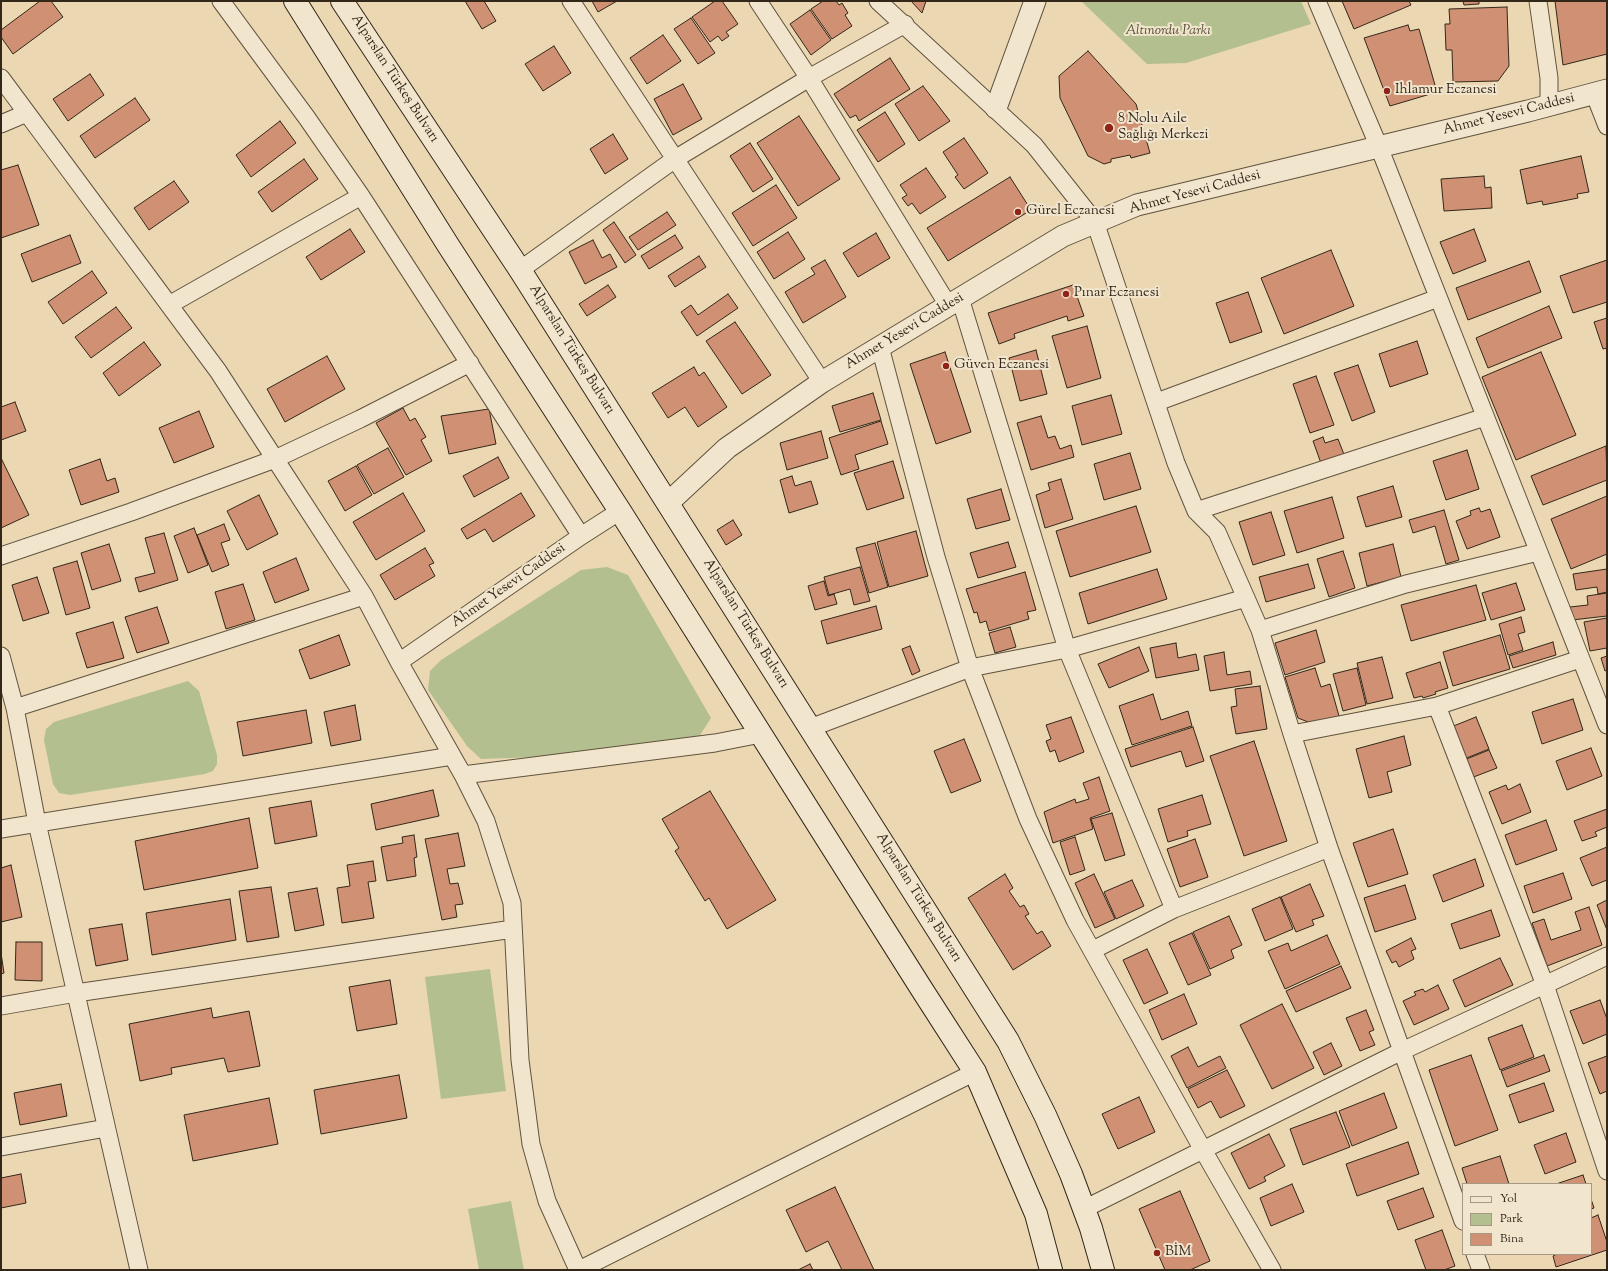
<!DOCTYPE html>
<meta charset="utf-8">
<style>
body{margin:0}
#map{position:relative;width:1608px;height:1271px;overflow:hidden;background:#ebd7b2;font-family:"Sorts Mill Goudy",serif}
canvas{display:block}
.frame{position:absolute;inset:0;border:2px solid #322719;pointer-events:none}
.legend{position:absolute;left:1462px;top:1183px;width:130px;height:72px;box-sizing:border-box;background:#f2e5cd;border:1px solid #a59985;margin:0;padding:5px 7px;list-style:none;font-size:12px;color:#322719}
.legend li{display:flex;align-items:center;gap:8px;height:20px}
.legend b{width:20px;border:1px solid #a59985}
</style>
<div id="map">
<canvas width="1608" height="1271"></canvas>
<div class="frame"></div>
<ul class="legend">
<li><b style="height:5px;background:#f2e5cd"></b>Yol</li>
<li><b style="height:11px;background:#b3bf8f"></b>Park</li>
<li><b style="height:11px;background:#d09073"></b>Bina</li>
</ul>
</div>
<script>
const g = document.querySelector('canvas').getContext('2d');
g.lineJoin = 'round';
function fillPath(path, color) { g.fillStyle = color; g.fill(path, 'evenodd'); }
const toPath = rows => new Path2D(rows.map(r => 'M' + r).join(''));
function trace(path, color, width, dash) { g.strokeStyle = color; g.lineWidth = width; g.lineCap = dash ? 'butt' : 'round'; g.setLineDash(dash || []); g.stroke(path); }
function label(font, color, halo, rows, align = 'center') {
  g.font = font + ' "Sorts Mill Goudy",serif'; g.lineWidth = 4; g.setLineDash([]); g.textBaseline = 'middle'; g.strokeStyle = halo; g.fillStyle = color; for (const [text, x, y, turn = 0] of rows) {
    g.save(); g.translate(x, y); g.rotate((+turn || 0) * Math.PI / 180); g.textAlign = isNaN(turn) ? turn : align; if (halo) g.strokeText(text, 0, 0); g.fillText(text, 0, 0); g.restore();
  }
}
fillPath(toPath([
 [1081,1,1301,1,1311,24,1186,63,1147,64],
 [607,567,628,575,711,718,695,743,673,752,481,759,467,746,428,690,430,671,441,660,581,570],
 [188,681,199,691,217,755,217,764,213,771,205,774,70,795,59,793,53,784,44,740,46,729,54,722],
 [490,969,506,1091,441,1099,425,977],
 [511,1201,524,1270,479,1270,468,1209]
]), '#b3bf8f');
const building = toPath([
 [40,1,51,1,63,17,13,54,1,37,1,30,40,1],
 [465,1,484,1,496,21,482,29,465,1],
 [592,1,617,1,598,12,592,1],
 [715,1,722,1,738,24,726,32,729,36,722,41,718,36,710,42,692,17,715,1],
 [823,1,836,1,839,5,842,3,848,13,845,15,852,26,832,39,811,9,823,1],
 [911,1,926,1,922,13,911,1],
 [1342,1,1409,1,1411,5,1354,29,1342,1],
 [1463,1,1479,1,1479,4,1464,5,1463,1],
 [1555,1,1607,1,1607,54,1563,65,1555,1],
 [1507,7,1509,66,1498,81,1453,82,1452,50,1446,50,1445,24,1450,24,1449,9,1507,7],
 [810,10,831,40,811,55,790,24,810,10],
 [691,18,715,53,698,64,674,29,691,18],
 [1408,25,1410,31,1419,29,1437,92,1390,106,1364,38,1408,25],
 [663,35,681,61,647,84,630,58,663,35],
 [554,46,571,73,543,91,525,64,554,46],
 [1088,51,1136,104,1150,153,1131,158,1130,155,1111,159,1111,162,1104,164,1088,156,1060,98,1059,76,1088,51],
 [890,58,910,89,859,121,856,115,850,118,834,94,890,58],
 [90,74,104,95,68,121,53,99,90,74],
 [683,84,702,119,673,135,654,99,683,84],
 [923,86,950,121,919,141,895,104,923,86],
 [135,98,150,120,95,158,80,136,135,98],
 [885,112,905,144,878,162,857,130,885,112],
 [799,116,840,179,798,206,757,143,799,116],
 [280,121,296,143,251,177,236,155,280,121],
 [613,134,628,159,605,174,590,149,613,134],
 [964,138,988,173,964,189,955,177,958,175,943,152,964,138],
 [750,143,773,179,753,192,730,156,750,143],
 [1581,156,1589,192,1577,194,1578,198,1543,205,1542,201,1527,204,1520,170,1581,156],
 [304,159,318,179,272,212,258,192,304,159],
 [18,165,39,225,1,238,1,170,18,165],
 [926,168,946,197,920,214,912,203,908,206,902,198,907,195,900,185,926,168],
 [1484,176,1485,188,1491,187,1492,208,1444,211,1441,179,1484,176],
 [1010,177,1031,210,948,261,927,228,1010,177],
 [174,181,189,202,149,230,134,208,174,181],
 [776,185,797,218,753,246,732,213,776,185],
 [667,212,676,225,638,250,629,237,667,212],
 [614,222,636,255,625,263,603,230,614,222],
 [350,229,365,252,321,280,306,257,350,229],
 [1474,229,1486,261,1453,274,1440,242,1474,229],
 [788,232,805,259,774,279,757,252,788,232],
 [876,233,890,258,858,277,843,253,876,233],
 [70,235,81,263,32,282,21,254,70,235],
 [675,235,683,248,649,269,641,256,675,235],
 [593,240,602,258,610,254,617,267,585,284,569,252,593,240],
 [1331,250,1354,306,1284,334,1261,278,1331,250],
 [699,256,706,267,675,287,668,276,699,256],
 [825,260,846,297,803,323,785,292,815,274,811,268,825,260],
 [1607,260,1607,302,1573,313,1560,276,1607,260],
 [1529,261,1541,292,1468,320,1456,288,1529,261],
 [92,271,107,293,63,324,48,302,92,271],
 [608,285,616,297,587,316,579,304,608,285],
 [1073,285,1084,316,1068,321,1067,316,1014,334,1015,338,999,344,988,313,1073,285],
 [1248,292,1262,332,1230,343,1216,303,1248,292],
 [728,294,738,308,697,336,681,312,691,305,698,315,728,294],
 [1549,306,1562,338,1488,368,1476,338,1549,306],
 [116,307,132,328,91,358,75,337,116,307],
 [1607,318,1607,348,1603,349,1594,322,1607,318],
 [735,322,771,375,742,394,706,341,735,322],
 [1087,326,1101,378,1067,388,1052,336,1087,326],
 [1417,341,1428,374,1390,387,1379,354,1417,341],
 [144,342,161,365,119,396,103,373,144,342],
 [1036,350,1047,394,1020,401,1009,358,1036,350],
 [945,352,971,432,936,444,910,364,945,352],
 [1541,352,1576,435,1516,460,1482,377,1541,352],
 [327,356,345,389,285,422,267,389,327,356],
 [1358,365,1375,412,1352,421,1334,373,1358,365],
 [694,367,699,376,704,372,727,407,698,427,685,407,668,418,652,393,694,367],
 [1316,376,1334,425,1310,433,1293,384,1316,376],
 [873,393,881,420,840,432,832,406,873,393],
 [1111,395,1122,434,1082,445,1072,406,1111,395],
 [15,402,26,431,1,440,1,407,15,402],
 [403,408,410,421,415,418,426,437,421,440,432,461,406,475,376,423,403,408],
 [489,409,496,444,449,454,441,416,489,409],
 [199,411,214,447,174,463,159,428,199,411],
 [1041,416,1048,438,1055,436,1060,449,1071,445,1074,457,1031,470,1017,423,1041,416],
 [881,421,888,444,855,455,859,469,841,475,829,438,881,421],
 [821,431,828,458,787,470,780,443,821,431],
 [1323,437,1325,443,1338,439,1345,457,1322,466,1313,441,1323,437],
 [1606,446,1607,480,1543,505,1531,476,1606,446],
 [388,448,404,477,374,494,357,465,388,448],
 [1467,450,1479,489,1446,500,1433,461,1467,450],
 [1130,453,1141,489,1104,500,1094,464,1130,453],
 [498,457,509,478,474,497,463,476,498,457],
 [1,458,29,515,1,528,1,458],
 [100,459,107,481,115,478,119,492,81,505,69,470,100,459],
 [893,461,904,498,867,510,854,473,893,461],
 [356,466,372,495,345,511,328,481,356,466],
 [792,476,795,486,811,481,818,504,789,513,780,480,792,476],
 [1061,479,1073,519,1045,528,1036,495,1050,490,1048,483,1061,479],
 [1393,486,1402,517,1366,527,1357,497,1393,486],
 [1001,489,1010,520,976,529,967,499,1001,489],
 [403,493,425,531,376,560,353,522,403,493],
 [521,493,535,516,493,542,485,529,467,539,461,529,521,493],
 [259,495,278,534,247,550,227,511,259,495],
 [1607,496,1607,554,1571,569,1551,519,1607,496],
 [1332,497,1344,538,1297,553,1284,511,1332,497],
 [1136,506,1151,552,1070,577,1056,531,1136,506],
 [1479,508,1481,512,1490,509,1500,537,1467,549,1456,521,1471,515,1470,511,1479,508],
 [1444,510,1459,560,1446,564,1435,526,1413,533,1409,520,1444,510],
 [1271,512,1285,555,1253,565,1239,522,1271,512],
 [733,520,742,535,726,545,717,530,733,520],
 [224,524,230,540,221,543,229,565,212,572,197,535,224,524],
 [194,528,208,565,188,573,174,536,194,528],
 [916,531,928,576,889,587,877,542,916,531],
 [164,533,178,580,139,592,135,578,155,573,145,538,164,533],
 [1008,542,1016,567,978,578,970,553,1008,542],
 [875,543,888,587,869,593,856,548,875,543],
 [109,544,121,581,92,590,81,553,109,544],
 [1393,544,1401,577,1367,586,1359,553,1393,544],
 [425,548,434,563,429,565,435,576,395,600,380,575,425,548],
 [1343,551,1355,588,1329,597,1317,559,1343,551],
 [296,558,309,590,275,603,263,572,296,558],
 [77,561,90,608,66,615,53,568,77,561],
 [1308,564,1315,588,1266,602,1259,577,1308,564],
 [860,567,870,601,854,605,850,589,829,595,824,577,860,567],
 [1157,569,1167,599,1088,624,1079,593,1157,569],
 [1607,569,1607,592,1598,594,1597,587,1576,590,1573,574,1607,569],
 [1025,572,1036,610,1027,612,1029,619,989,631,986,621,980,623,977,612,974,613,966,589,1025,572],
 [37,577,49,613,23,621,12,585,37,577],
 [824,581,828,596,834,594,837,604,815,610,808,586,824,581],
 [1516,583,1525,610,1491,620,1482,593,1516,583],
 [243,584,255,620,226,629,215,592,243,584],
 [1476,585,1486,620,1411,641,1401,605,1476,585],
 [1607,593,1607,616,1572,620,1570,607,1588,605,1587,596,1607,593],
 [876,606,882,629,827,644,821,621,876,606],
 [157,607,169,643,137,653,125,617,157,607],
 [1521,617,1525,632,1518,634,1523,650,1508,655,1499,624,1521,617],
 [1607,618,1607,648,1590,651,1584,622,1607,618],
 [113,622,124,658,87,668,76,633,113,622],
 [1010,627,1016,647,995,653,989,633,1010,627],
 [1316,630,1325,662,1285,675,1275,643,1316,630],
 [339,635,350,665,310,679,299,650,339,635],
 [1500,635,1510,669,1453,686,1443,652,1500,635],
 [1553,642,1556,655,1513,668,1509,656,1553,642],
 [1176,643,1178,658,1196,654,1199,670,1156,678,1150,648,1176,643],
 [910,646,920,671,912,675,902,649,910,646],
 [1139,647,1149,671,1109,688,1098,664,1139,647],
 [1224,652,1227,675,1250,671,1252,684,1210,691,1204,656,1224,652],
 [1607,656,1607,670,1605,671,1601,658,1607,656],
 [1382,657,1393,698,1367,704,1357,663,1382,657],
 [1440,662,1448,688,1435,692,1436,694,1423,698,1422,696,1414,698,1406,673,1440,662],
 [1315,668,1321,687,1330,684,1339,716,1313,724,1298,718,1285,677,1315,668],
 [1357,668,1366,705,1343,711,1333,674,1357,668],
 [1260,686,1267,729,1236,734,1231,707,1237,706,1235,689,1260,686],
 [1153,694,1161,720,1188,711,1192,726,1132,745,1119,706,1153,694],
 [1573,699,1583,730,1542,744,1532,712,1573,699],
 [355,705,361,740,331,746,324,712,355,705],
 [306,710,312,743,243,756,237,722,306,710],
 [1071,717,1084,752,1059,762,1055,750,1050,752,1046,741,1051,739,1046,725,1071,717],
 [1476,717,1489,749,1464,759,1451,727,1476,717],
 [1193,727,1204,761,1186,767,1181,751,1131,767,1125,749,1193,727],
 [1404,736,1411,765,1387,772,1392,792,1369,798,1356,749,1404,736],
 [964,739,981,781,951,793,934,751,964,739],
 [1254,741,1287,841,1244,856,1210,756,1254,741],
 [1591,748,1602,776,1567,790,1556,761,1591,748],
 [1489,750,1497,768,1471,778,1464,760,1489,750],
 [1099,777,1110,811,1090,818,1093,829,1053,843,1044,812,1075,799,1076,803,1089,799,1083,783,1099,777],
 [1520,784,1531,812,1502,824,1489,792,1506,785,1508,790,1520,784],
 [433,790,439,816,376,830,371,804,433,790],
 [710,791,776,900,727,929,709,898,705,901,675,851,679,848,662,819,710,791],
 [1202,795,1211,824,1187,831,1188,836,1168,842,1158,809,1202,795],
 [311,801,317,836,275,844,269,808,311,801],
 [1607,809,1607,827,1595,832,1597,836,1582,841,1574,821,1607,809],
 [1112,813,1125,855,1105,861,1091,819,1112,813],
 [249,818,258,868,144,890,135,841,249,818],
 [1546,820,1557,850,1516,865,1505,835,1546,820],
 [1393,829,1408,874,1368,887,1353,843,1393,829],
 [458,833,465,866,447,869,450,884,458,883,463,904,455,905,457,917,442,920,425,839,458,833],
 [414,835,417,857,414,858,416,876,387,881,381,847,403,843,402,837,414,835],
 [1075,837,1085,870,1070,875,1060,842,1075,837],
 [1195,839,1208,877,1180,887,1167,849,1195,839],
 [1607,847,1607,880,1592,886,1580,858,1607,847],
 [1475,859,1484,886,1443,902,1433,875,1475,859],
 [373,861,376,881,368,882,374,918,342,923,337,888,350,886,347,865,373,861],
 [11,865,22,917,1,922,1,868,11,865],
 [1563,873,1572,899,1533,913,1524,886,1563,873],
 [1005,874,1013,888,1009,891,1020,907,1024,905,1029,914,1025,916,1037,934,1042,931,1051,946,1013,970,968,898,1005,874],
 [1094,874,1115,919,1095,928,1075,883,1094,874],
 [1132,880,1144,906,1116,919,1104,892,1132,880],
 [1310,884,1324,916,1312,920,1314,925,1296,932,1281,897,1310,884],
 [1405,885,1416,919,1375,932,1364,898,1405,885],
 [271,887,279,937,247,942,239,891,271,887],
 [317,888,324,925,295,931,288,893,317,888],
 [1280,897,1293,929,1265,941,1252,909,1280,897],
 [230,899,236,940,152,955,146,913,230,899],
 [1607,900,1607,930,1597,905,1607,900],
 [1589,907,1602,945,1547,966,1532,923,1544,919,1551,940,1581,930,1575,912,1589,907],
 [1491,910,1500,936,1460,949,1451,924,1491,910],
 [1229,916,1242,945,1231,950,1234,958,1210,969,1193,932,1229,916],
 [122,924,128,960,96,966,89,929,122,924],
 [1192,933,1211,975,1188,985,1169,943,1192,933],
 [1327,935,1340,964,1285,989,1268,951,1288,943,1291,951,1327,935],
 [1411,938,1416,949,1411,951,1414,959,1399,967,1396,961,1392,963,1386,951,1411,938],
 [16,942,42,942,42,981,15,980,16,942],
 [1147,949,1168,993,1144,1004,1123,960,1147,949],
 [1,953,4,973,1,974,1,953],
 [1500,958,1513,985,1465,1007,1453,980,1500,958],
 [1341,966,1351,988,1296,1012,1286,991,1341,966],
 [390,980,397,1024,357,1031,349,987,390,980],
 [1438,985,1449,1009,1414,1025,1403,1001,1416,995,1414,992,1423,989,1425,992,1438,985],
 [1184,994,1197,1024,1162,1040,1149,1010,1184,994],
 [1600,1000,1607,1019,1607,1034,1583,1044,1570,1011,1600,1000],
 [1282,1004,1314,1068,1272,1089,1240,1025,1282,1004],
 [211,1008,213,1018,249,1011,260,1066,228,1072,224,1058,171,1068,172,1074,140,1081,129,1024,211,1008],
 [1366,1010,1374,1030,1369,1032,1375,1045,1360,1051,1346,1018,1366,1010],
 [1522,1025,1534,1057,1500,1070,1488,1038,1522,1025],
 [1331,1043,1342,1066,1324,1075,1313,1052,1331,1043],
 [1188,1047,1198,1067,1220,1056,1226,1068,1187,1088,1171,1056,1188,1047],
 [1471,1055,1498,1130,1455,1146,1429,1070,1471,1055],
 [1544,1055,1550,1071,1507,1087,1501,1071,1544,1055],
 [1607,1056,1607,1091,1600,1094,1588,1063,1607,1056],
 [1227,1070,1245,1106,1220,1118,1211,1101,1198,1108,1188,1089,1227,1070],
 [399,1075,407,1118,321,1134,314,1090,399,1075],
 [1544,1083,1554,1111,1519,1123,1509,1095,1544,1083],
 [61,1084,67,1116,20,1125,14,1093,61,1084],
 [1384,1093,1397,1128,1352,1146,1339,1111,1384,1093],
 [1139,1097,1155,1132,1118,1149,1102,1114,1139,1097],
 [269,1098,278,1144,193,1161,184,1115,269,1098],
 [1336,1112,1350,1147,1303,1165,1290,1129,1336,1112],
 [1566,1133,1576,1162,1545,1174,1534,1145,1566,1133],
 [1269,1134,1285,1166,1264,1177,1266,1181,1249,1189,1231,1153,1269,1134],
 [1408,1142,1419,1174,1357,1196,1346,1164,1408,1142],
 [1500,1156,1509,1184,1467,1184,1462,1168,1500,1156],
 [21,1174,26,1203,1,1208,1,1178,21,1174],
 [1583,1175,1586,1184,1556,1184,1583,1175],
 [1292,1184,1304,1212,1271,1226,1260,1198,1292,1184],
 [835,1187,874,1270,842,1270,828,1241,806,1252,786,1210,835,1187],
 [1423,1188,1434,1217,1398,1230,1387,1201,1423,1188],
 [1180,1191,1210,1261,1190,1270,1165,1270,1139,1209,1180,1191],
 [1591,1199,1594,1208,1591,1209,1591,1199],
 [1598,1215,1607,1242,1607,1250,1556,1267,1553,1256,1557,1254,1591,1254,1591,1218,1598,1215],
 [1442,1230,1455,1266,1444,1270,1426,1270,1415,1240,1442,1230],
 [810,1264,813,1270,798,1270,810,1264]
]);
fillPath(building, '#d09073');
trace(building, '#322719', 1);
const minor = toPath([
 [221,1,307,118,361,196,581,536],
 [571,1,822,382],
 [758,1,809,78,948,305],
 [878,1,1034,145,1095,222,1176,463,1196,511,1217,532,1260,630,1292,734,1329,848,1463,1221],
 [1317,1,1379,147,1607,725],
 [1538,1,1549,78,1549,105],
 [1,78,218,371,275,459,364,596,399,662,463,775,486,821,512,903,520,1060,531,1144,547,1201,578,1270],
 [1594,93,1607,126],
 [1,124,27,113],
 [520,270,675,159,809,78,905,24],
 [960,298,1067,649,1174,909],
 [169,305,361,196],
 [880,347,936,557,970,668,1028,819,1075,920,1203,1150,1272,1270],
 [1157,402,1438,298],
 [1196,511,1485,417],
 [1,556,131,512,275,459,360,419,470,363],
 [1260,630,1406,584,1538,552],
 [1,656,15,708,37,823,139,1270],
 [399,662,581,536,620,511],
 [1437,706,1545,985,1607,1171],
 [15,708,364,596],
 [810,728,970,668,1067,649,1246,598],
 [1292,734,1437,706,1580,659],
 [463,775,715,743,761,734],
 [1,829,452,756],
 [1093,950,1174,909,1329,848],
 [1,1006,76,993,513,929],
 [1,1147,106,1128],
 [1084,1209,1402,1051,1607,956],
 [1475,1254,1481,1270],
 [579,1270,975,1072]
]);
const tertiary = toPath([
 [996,108,1035,1],
 [668,503,727,448,822,382,1063,236,1137,205,1528,111,1607,90]
]);
const secondary = toPath([
 [295,1,448,245,620,511,921,988,975,1072,1036,1214,1051,1270],
 [342,1,520,270,1008,1041,1045,1115,1071,1174,1091,1228,1103,1270]
]);
trace(minor, '#60533f', 19);
trace(tertiary, '#60533f', 23);
trace(secondary, '#322719', 24);
trace(minor, '#f2e5cd', 17);
trace(tertiary, '#f2e5cd', 21);
trace(secondary, '#f2e5cd', 22);
for (const [x, y, r, color] of [
 [1387,91,4,"#8f2418"],
 [1109,128,5,"#8f2418"],
 [1018,212,4,"#8f2418"],
 [1066,294,4,"#8f2418"],
 [946,366,4,"#8f2418"],
 [1157,1253,4,"#8f2418"]
]) { const dot = new Path2D(); dot.arc(x, y, r, 0, 2 * Math.PI); g.fillStyle = color; g.fill(dot); trace(dot, '#f2e5cd', 1.5); }
label('italic 14px', '#524d36', '#f2e5cd', [
 ["Altınordu Parkı",1168,32]
]);
label('14px', '#322719', '#f2e5cd', [
 ["Alparslan Türkeş Bulvarı",394,79,57],
 ["Ahmet Yesevi Caddesi",1509,115,-14],
 ["Ahmet Yesevi Caddesi",1195,193,-15],
 ["Ahmet Yesevi Caddesi",905,332,-31],
 ["Alparslan Türkeş Bulvarı",571,350,58],
 ["Ahmet Yesevi Caddesi",509,586,-35],
 ["Alparslan Türkeş Bulvarı",745,624,58],
 ["Alparslan Türkeş Bulvarı",918,898,58]
]);
label('14px', '#322719', '#f2e5cd', [
 ["Ihlamur Eczanesi",1395,91],
 ["8 Nolu Aile",1118,120],
 ["Sağlığı Merkezi",1118,136],
 ["Gürel Eczanesi",1026,212],
 ["Pınar Eczanesi",1074,294],
 ["Güven Eczanesi",954,366],
 ["BİM",1165,1253]
], 'left');
</script>
